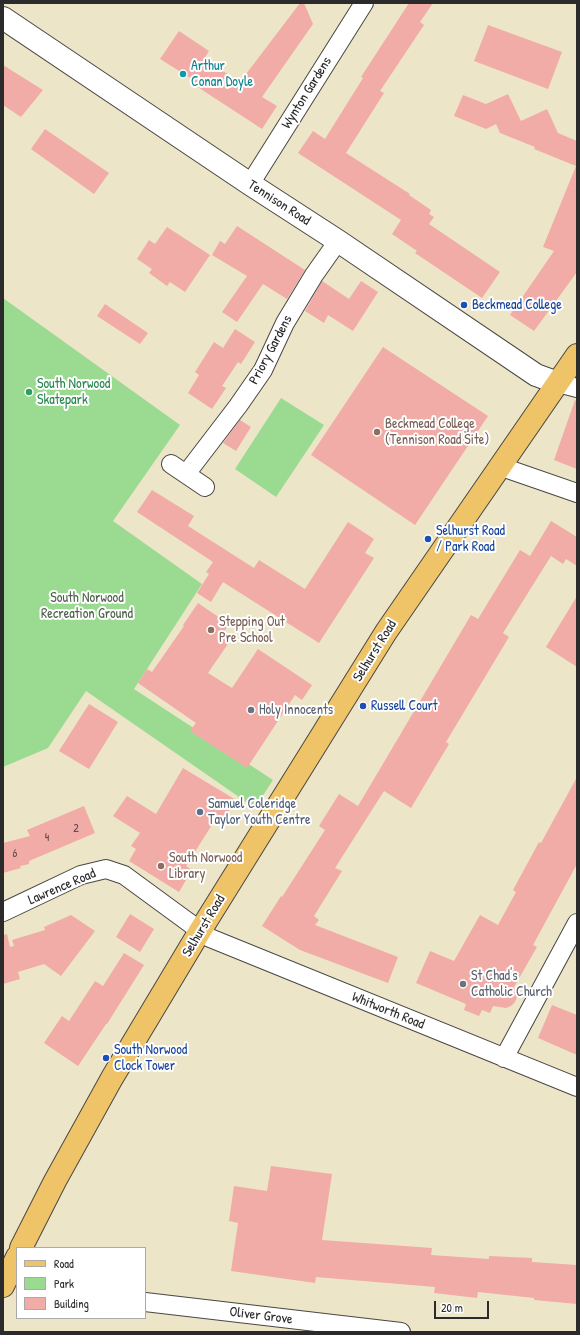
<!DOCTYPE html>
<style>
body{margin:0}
#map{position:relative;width:580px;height:1335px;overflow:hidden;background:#ede5c8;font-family:"Patrick Hand",sans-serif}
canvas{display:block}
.frame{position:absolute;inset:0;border:4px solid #2b2b2b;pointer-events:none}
.legend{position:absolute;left:16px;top:1247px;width:130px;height:72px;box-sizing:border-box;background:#fff;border:1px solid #aaa;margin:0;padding:5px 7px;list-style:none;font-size:12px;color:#2b2b2b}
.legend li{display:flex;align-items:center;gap:8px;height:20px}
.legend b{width:20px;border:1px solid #aaa}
.scale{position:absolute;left:434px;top:1301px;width:55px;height:18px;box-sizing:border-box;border:2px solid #2b2b2b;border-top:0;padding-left:5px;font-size:12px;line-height:14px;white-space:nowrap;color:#2b2b2b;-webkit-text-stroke:3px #fff;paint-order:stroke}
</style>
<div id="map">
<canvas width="580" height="1335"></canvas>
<div class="frame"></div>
<ul class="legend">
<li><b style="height:5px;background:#efc469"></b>Road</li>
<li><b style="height:11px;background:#9bdb91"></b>Park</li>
<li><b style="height:11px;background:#f1aca7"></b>Building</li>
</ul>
<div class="scale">20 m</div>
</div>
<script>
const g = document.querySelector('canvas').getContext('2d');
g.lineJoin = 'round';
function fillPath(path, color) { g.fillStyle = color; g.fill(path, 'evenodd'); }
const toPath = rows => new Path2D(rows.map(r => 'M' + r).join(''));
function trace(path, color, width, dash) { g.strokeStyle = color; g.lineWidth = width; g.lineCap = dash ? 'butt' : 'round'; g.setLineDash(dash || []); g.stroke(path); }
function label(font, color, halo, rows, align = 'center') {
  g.font = font + ' "Patrick Hand",sans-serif'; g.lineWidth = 4; g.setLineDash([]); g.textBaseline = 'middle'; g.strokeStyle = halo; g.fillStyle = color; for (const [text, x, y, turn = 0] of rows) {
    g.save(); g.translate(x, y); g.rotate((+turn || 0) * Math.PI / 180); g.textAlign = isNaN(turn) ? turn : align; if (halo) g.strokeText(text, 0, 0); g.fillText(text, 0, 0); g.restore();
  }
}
fillPath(toPath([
 [3,298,180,425,113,521,202,584,134,689,273,780,255,808,86,691,48,748,3,767],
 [281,398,324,425,276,497,235,469]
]), '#9bdb91');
fillPath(toPath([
 [300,3,304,3,313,24,262,97,277,106,262,129,190,82,192,79,160,59,179,31,209,51,204,59,240,82],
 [409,3,433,3,420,22,424,25,380,91,384,93,346,153,410,194,409,195,431,210,429,214,434,217,429,224,500,272,482,298,415,253,417,251,392,234,401,220,298,153,313,131,325,139,363,78,361,77],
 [488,25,562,52,548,89,474,61],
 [3,65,43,90,21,117,3,105],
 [508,94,521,121,547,109,558,133,577,141,577,272,534,331,510,315,554,251,543,247,576,166,534,149,535,147,500,133,496,124,486,129,454,116,463,95,486,104],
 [45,129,109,173,94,194,31,149],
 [237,226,305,270,287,299,263,284,237,322,222,312,247,276,212,255,220,241,225,244],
 [167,227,210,255,185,292,170,282,167,286,149,273,152,269,137,259,149,240,155,244],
 [322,281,349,299,361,281,378,292,353,331,328,315,324,323,305,311],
 [105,304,148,333,140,344,97,316],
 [235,329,255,342,241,364,238,362,222,386,226,388,212,409,188,393,199,375,195,372,214,342,223,348],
 [383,347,488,416,415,525,311,455],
 [575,400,577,401,577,469,554,460],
 [240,420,251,427,236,451,223,443],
 [152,490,194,516,188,526,254,568,259,560,305,589,348,522,374,539,365,553,374,558,319,643,223,582,211,602,197,593,209,574,206,572,213,562,137,512],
 [551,521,577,537,577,566,566,559,563,564,551,556,503,633,509,637,446,742,449,744,411,808,384,791,335,868,342,871,314,916,319,920,315,925,398,957,388,983,300,950,262,926,281,896,282,897,325,830,319,826,339,794,358,806,471,615,478,619,520,550,530,556],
 [577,596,577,667,546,647],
 [198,603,229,624,222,635,230,641,208,673,232,688,258,649,312,685,302,700,295,695,247,768,190,731,196,723,138,683,147,669,152,672,184,626,183,625],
 [89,704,118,722,89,769,59,751],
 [183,768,236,800,221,823,215,820,186,866,192,870,179,892,129,861,136,849,131,846,140,833,113,816,127,796,156,814],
 [577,777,577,864,533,945,537,947,514,987,517,992,517,997,515,1002,511,1006,506,1008,493,1006,490,1013,482,1010,479,1016,464,1010,466,1004,416,983,430,951,454,961,480,915,498,925,516,892,513,890,539,842,541,843],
 [84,806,95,833,29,861,29,864,20,866,21,868,3,873,3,843,30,836,27,830],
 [130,914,154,929,140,952,116,937],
 [71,915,95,931,61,976,44,964,18,972,20,979,3,984,3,935,7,934,10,947,14,946,12,940,45,930,44,927],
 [124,953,144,965,107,1024,106,1024,78,1066,44,1043,62,1016,69,1021,95,981,103,986],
 [552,1005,577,1015,577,1055,538,1038],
 [271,1166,332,1174,322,1240,432,1248,431,1255,489,1259,489,1256,532,1258,532,1262,577,1265,577,1304,534,1300,534,1298,478,1292,477,1298,434,1293,435,1287,316,1277,315,1283,231,1271,238,1223,229,1221,234,1186,267,1191]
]), '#f1aca7');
const minor = toPath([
 [250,184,364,3],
 [558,383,577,388],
 [171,464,205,487],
 [499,466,577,493],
 [186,474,238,406,263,370,285,323,314,275,338,241],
 [3,912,81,875,106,869,124,875,210,938,577,1087],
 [504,1058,577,923],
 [145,1302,401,1332]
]);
const tertiary = toPath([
 [3,18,250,184,338,241,536,375,558,383]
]);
const primary = toPath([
 [21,1248,55,1181,112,1078,200,931,386,632,577,355],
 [3,1286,17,1257]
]);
trace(minor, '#484743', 20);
trace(tertiary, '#484743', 24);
trace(primary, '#484743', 24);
trace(minor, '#fff', 18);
trace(tertiary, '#fff', 22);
trace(primary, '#efc469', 22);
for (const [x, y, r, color] of [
 [183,74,4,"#0f9aa8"],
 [464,305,4,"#1a4fb4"],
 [29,392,4,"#2e9e5b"],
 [377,432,4,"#8d6e63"],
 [428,539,4,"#1a4fb4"],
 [211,630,4,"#8d6e63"],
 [363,706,4,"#1a4fb4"],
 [251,710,4,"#6b7280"],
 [200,812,4,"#5c6f8a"],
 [161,866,4,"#8d6e63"],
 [463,984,4,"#6b7280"],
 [106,1058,4,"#1a4fb4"]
]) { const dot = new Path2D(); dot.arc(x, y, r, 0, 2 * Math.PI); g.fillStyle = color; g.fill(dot); trace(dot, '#fff', 1.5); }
label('12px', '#5c4b4a', null, [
 ["2",76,829],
 ["4",47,838],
 ["6",15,854]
]);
label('14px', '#0d838f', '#fff', [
 ["Arthur",191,66],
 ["Conan Doyle",191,82]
], 'left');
label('14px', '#2b2b2b', '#fff', [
 ["Wynton Gardens",307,93,-58],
 ["Tennison Road",279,203,33],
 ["Priory Gardens",271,350,-62],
 ["Selhurst Road",375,651,-58],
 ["Lawrence Road",62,887,-23],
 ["Selhurst Road",204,926,-59],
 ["Whitworth Road",388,1011,22],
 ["Oliver Grove",261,1316,7]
]);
label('14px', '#164399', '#fff', [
 ["Beckmead College",472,305],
 ["Selhurst Road",436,531],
 ["/ Park Road",436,547],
 ["Russell Court",371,706],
 ["South Norwood",114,1050],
 ["Clock Tower",114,1066]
], 'left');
label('14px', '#27864d', '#fff', [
 ["South Norwood",37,384],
 ["Skatepark",37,400]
], 'left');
label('14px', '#785e54', '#fff', [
 ["Beckmead College",385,424],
 ["(Tennison Road Site)",385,440],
 ["Stepping Out",219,622],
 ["Pre School",219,638],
 ["South Norwood",169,858],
 ["Library",169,874]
], 'left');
label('14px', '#4d604a', '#fff', [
 ["South Norwood",87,598],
 ["Recreation Ground",87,614]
]);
label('14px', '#5b616d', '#fff', [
 ["Holy Innocents",259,710],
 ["St Chad's",471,976],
 ["Catholic Church",471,992]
], 'left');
label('14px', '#4e5e75', '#fff', [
 ["Samuel Coleridge",208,804],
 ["Taylor Youth Centre",208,820]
], 'left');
</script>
